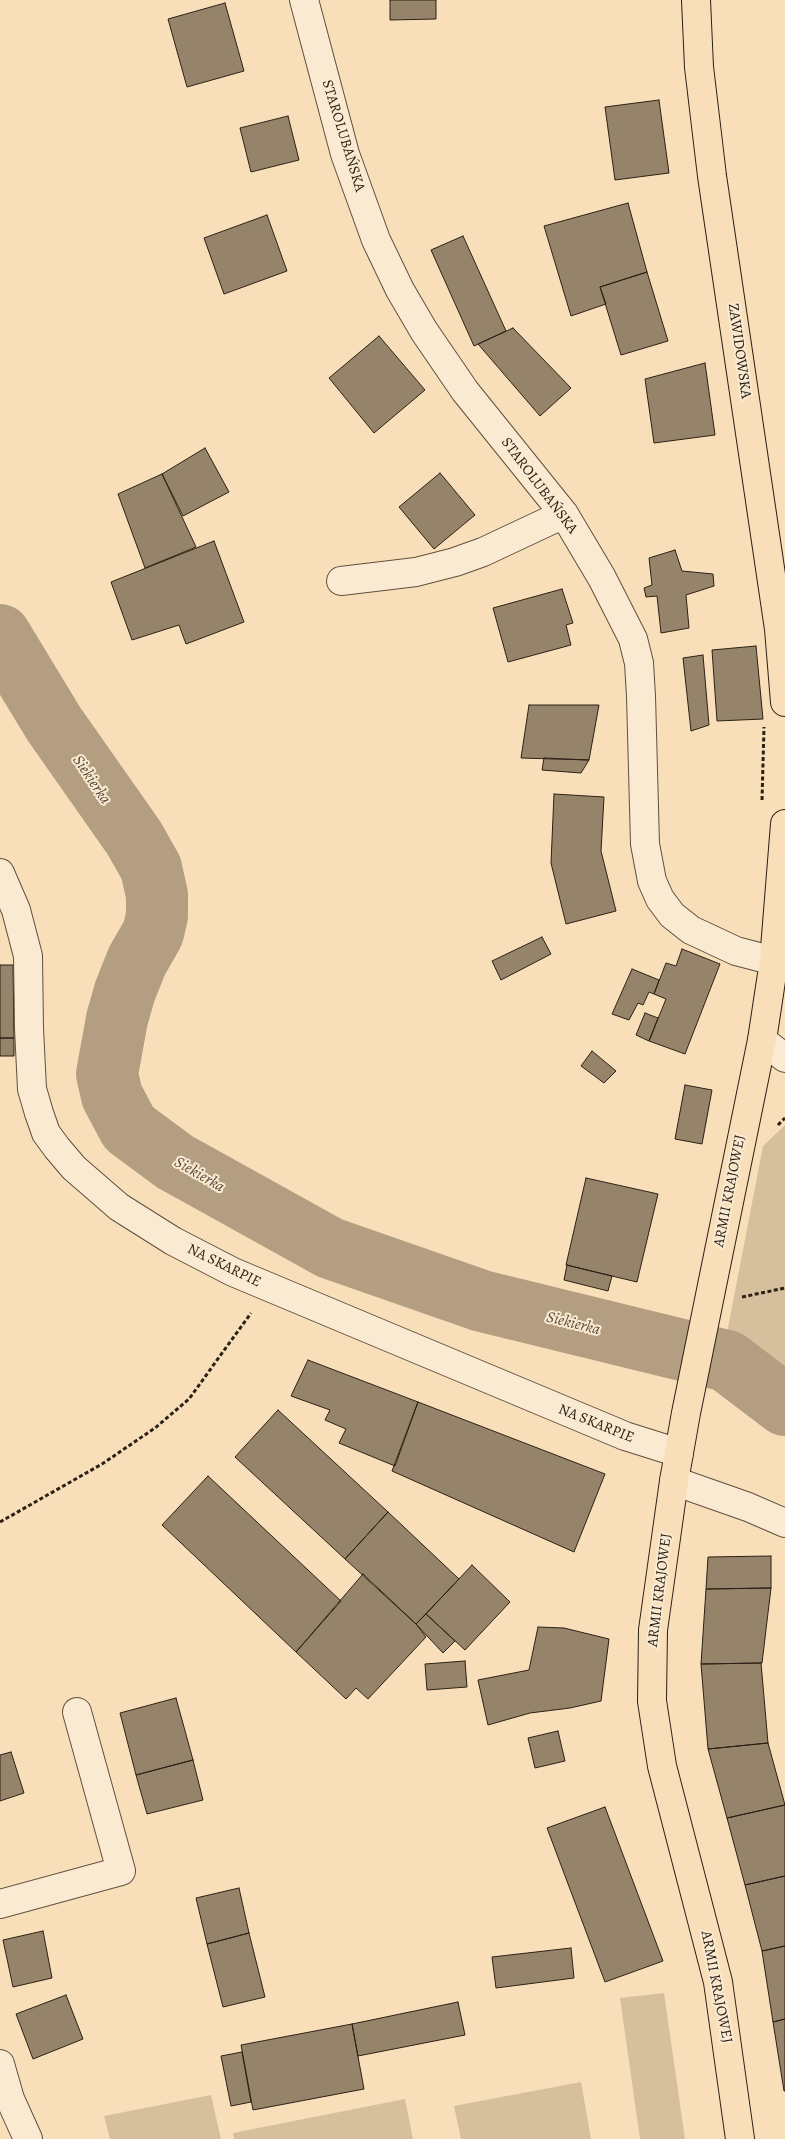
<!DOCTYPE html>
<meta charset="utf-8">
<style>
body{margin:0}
canvas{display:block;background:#f8dfb9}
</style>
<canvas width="785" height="2139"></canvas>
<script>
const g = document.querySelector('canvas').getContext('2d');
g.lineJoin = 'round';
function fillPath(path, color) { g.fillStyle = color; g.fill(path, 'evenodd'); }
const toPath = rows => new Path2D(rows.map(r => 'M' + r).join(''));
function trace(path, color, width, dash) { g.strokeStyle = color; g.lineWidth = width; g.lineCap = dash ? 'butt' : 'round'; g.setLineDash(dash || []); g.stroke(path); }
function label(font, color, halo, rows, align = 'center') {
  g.font = font + ' Alegreya,serif'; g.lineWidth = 4; g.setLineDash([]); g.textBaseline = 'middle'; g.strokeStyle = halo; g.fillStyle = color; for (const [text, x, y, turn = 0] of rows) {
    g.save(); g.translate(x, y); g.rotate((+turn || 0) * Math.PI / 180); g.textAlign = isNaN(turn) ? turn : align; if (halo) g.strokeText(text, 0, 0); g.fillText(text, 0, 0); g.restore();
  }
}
fillPath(toPath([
 [785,1125,785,1372,727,1333,763,1146],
 [664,1993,685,2139,640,2139,620,1998],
 [581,2082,591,2139,461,2139,454,2106],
 [211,2095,221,2139,110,2139,104,2116],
 [405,2099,413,2139,234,2139,233,2133]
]), '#d5bf9d');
trace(toPath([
 [0,635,54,724,134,838,151,868,157,895,157,916,153,933,137,961,125,991,117,1019,107,1074,112,1096,129,1128,175,1162,330,1248,482,1301,727,1361,785,1405]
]), '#b39e81', 62);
const building = toPath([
 [390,0,436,0,436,19,390,20,390,0],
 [225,3,244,71,187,87,168,19,225,3],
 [659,100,669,173,615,180,605,107,659,100],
 [288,116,299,160,251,172,240,128,288,116],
 [628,203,647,272,600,287,606,304,571,316,544,226,628,203],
 [267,215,287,271,224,294,204,238,267,215],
 [463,236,506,331,474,346,431,250,463,236],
 [647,272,668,341,621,355,600,287,647,272],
 [513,328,571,388,540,416,478,344,513,328],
 [379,336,425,390,374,433,329,378,379,336],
 [705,363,715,435,654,443,645,379,705,363],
 [205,448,229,492,183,516,162,474,205,448],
 [440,473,475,515,434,549,399,507,440,473],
 [162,474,196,547,145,568,118,494,162,474],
 [214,541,244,622,186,644,179,625,132,640,111,582,214,541],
 [675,550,682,571,713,574,714,586,686,595,689,628,661,633,657,596,646,597,644,588,652,585,649,558,675,550],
 [562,589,573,623,566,625,571,645,508,662,493,608,562,589],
 [756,646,763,719,717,721,712,650,756,646],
 [703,655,709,725,691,731,683,658,703,655],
 [529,705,599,705,589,760,521,758,529,705],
 [544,758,589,760,581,773,542,770,544,758],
 [554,794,604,797,601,851,616,911,566,924,551,863,554,794],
 [542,937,551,954,501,980,492,961,542,937],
 [682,949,720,964,685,1054,649,1041,666,999,654,994,666,963,676,966,682,949],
 [0,965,13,965,14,1038,0,1038,0,965],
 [632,969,659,980,654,994,649,992,643,1005,638,1003,629,1020,612,1014,632,969],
 [645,1013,658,1018,649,1041,636,1035,645,1013],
 [0,1038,14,1038,14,1056,0,1056,0,1038],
 [592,1051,616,1071,604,1083,581,1066,592,1051],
 [685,1085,712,1090,702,1144,675,1139,685,1085],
 [586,1178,658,1194,637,1282,566,1265,586,1178],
 [567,1265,612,1276,608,1291,564,1280,567,1265],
 [308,1360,418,1402,395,1466,339,1443,346,1429,325,1420,330,1410,291,1396,308,1360],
 [418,1402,605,1474,574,1552,392,1471,418,1402],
 [278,1410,388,1512,345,1559,235,1457,278,1410],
 [208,1476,341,1601,296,1652,162,1525,208,1476],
 [388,1512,459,1579,416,1624,345,1559,388,1512],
 [771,1556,771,1588,706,1589,708,1557,771,1556],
 [472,1565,510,1602,465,1650,426,1614,472,1565],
 [363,1574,416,1624,426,1637,368,1699,356,1688,346,1699,296,1652,363,1574],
 [771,1588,762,1663,701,1664,706,1589,771,1588],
 [426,1614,455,1641,443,1653,416,1624,426,1614],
 [538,1627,564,1628,609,1639,601,1701,570,1708,530,1713,488,1725,478,1680,529,1670,538,1627],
 [465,1661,467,1687,427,1690,425,1664,465,1661],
 [761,1663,768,1743,708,1749,701,1664,761,1663],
 [176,1698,193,1760,136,1775,120,1713,176,1698],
 [558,1731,565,1761,535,1768,528,1738,558,1731],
 [768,1743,785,1805,727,1818,708,1749,768,1743],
 [11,1752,24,1793,0,1801,0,1755,11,1752],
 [193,1760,203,1800,147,1814,136,1775,193,1760],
 [785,1805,785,1876,745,1885,727,1818,785,1805],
 [605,1807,663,1961,605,1982,547,1828,605,1807],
 [785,1876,785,1946,762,1951,745,1885,785,1876],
 [239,1888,249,1933,207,1944,196,1898,239,1888],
 [43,1931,52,1978,13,1987,3,1940,43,1931],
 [249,1933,265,1997,223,2007,207,1944,249,1933],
 [785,1946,785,2019,773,2022,762,1951,785,1946],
 [571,1948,574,1978,496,1988,492,1957,571,1948],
 [66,1995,83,2039,33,2059,16,2014,66,1995],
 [458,2002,465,2035,358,2056,352,2024,458,2002],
 [785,2019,785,2091,784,2091,773,2022,785,2019],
 [352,2024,364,2089,253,2110,241,2045,352,2024],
 [242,2052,251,2102,231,2106,221,2056,242,2052]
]);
fillPath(building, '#96846a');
trace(building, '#2c2115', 1);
const minor = toPath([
 [304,0,345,154,376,240,400,290,424,331,465,391,564,514,602,578,633,639,639,663,641,696,645,844,652,881,660,899,672,915,691,930,736,951,774,961],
 [341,581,416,572,455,562,483,552,564,514],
 [0,873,16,910,28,956,29,1028,32,1089,39,1113,46,1133,57,1148,74,1168,119,1207,173,1241,233,1272,625,1436,679,1453],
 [762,1040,785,1058],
 [674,1481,748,1507,785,1523],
 [0,1904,121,1871,77,1712],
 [0,2064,10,2099,28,2139]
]);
const major = toPath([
 [696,0,699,67,712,176,779,629,785,702],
 [740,2139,718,1982,662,1766,652,1701,653,1630,674,1481,686,1413,762,1040,774,961,785,824]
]);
trace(minor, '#5f503e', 30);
trace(major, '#2c2115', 30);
trace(toPath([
 [762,800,764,727],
 [778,1125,785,1118],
 [742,1297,785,1288],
 [0,1522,102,1464,155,1428,189,1399,251,1313]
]), '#2c2115', 3, [4, 2.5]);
trace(minor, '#faead2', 28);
trace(major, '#f8dfb9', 28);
label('15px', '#2c2115', '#faead2', [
 ["STAROLUBAŃSKA",343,136,73],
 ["ZAWIDOWSKA",739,351,82],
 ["STAROLUBAŃSKA",539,486,53],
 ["ARMII KRAJOWEJ",730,1191,-79],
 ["NA SKARPIE",224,1266,26],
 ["NA SKARPIE",596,1424,22],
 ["ARMII KRAJOWEJ",660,1590,-83],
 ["ARMII KRAJOWEJ",716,1987,79]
]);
label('italic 16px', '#5b4d3b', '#faead2', [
 ["Siekierka",91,780,56],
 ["Siekierka",199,1175,30],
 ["Siekierka",573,1324,14]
]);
</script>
